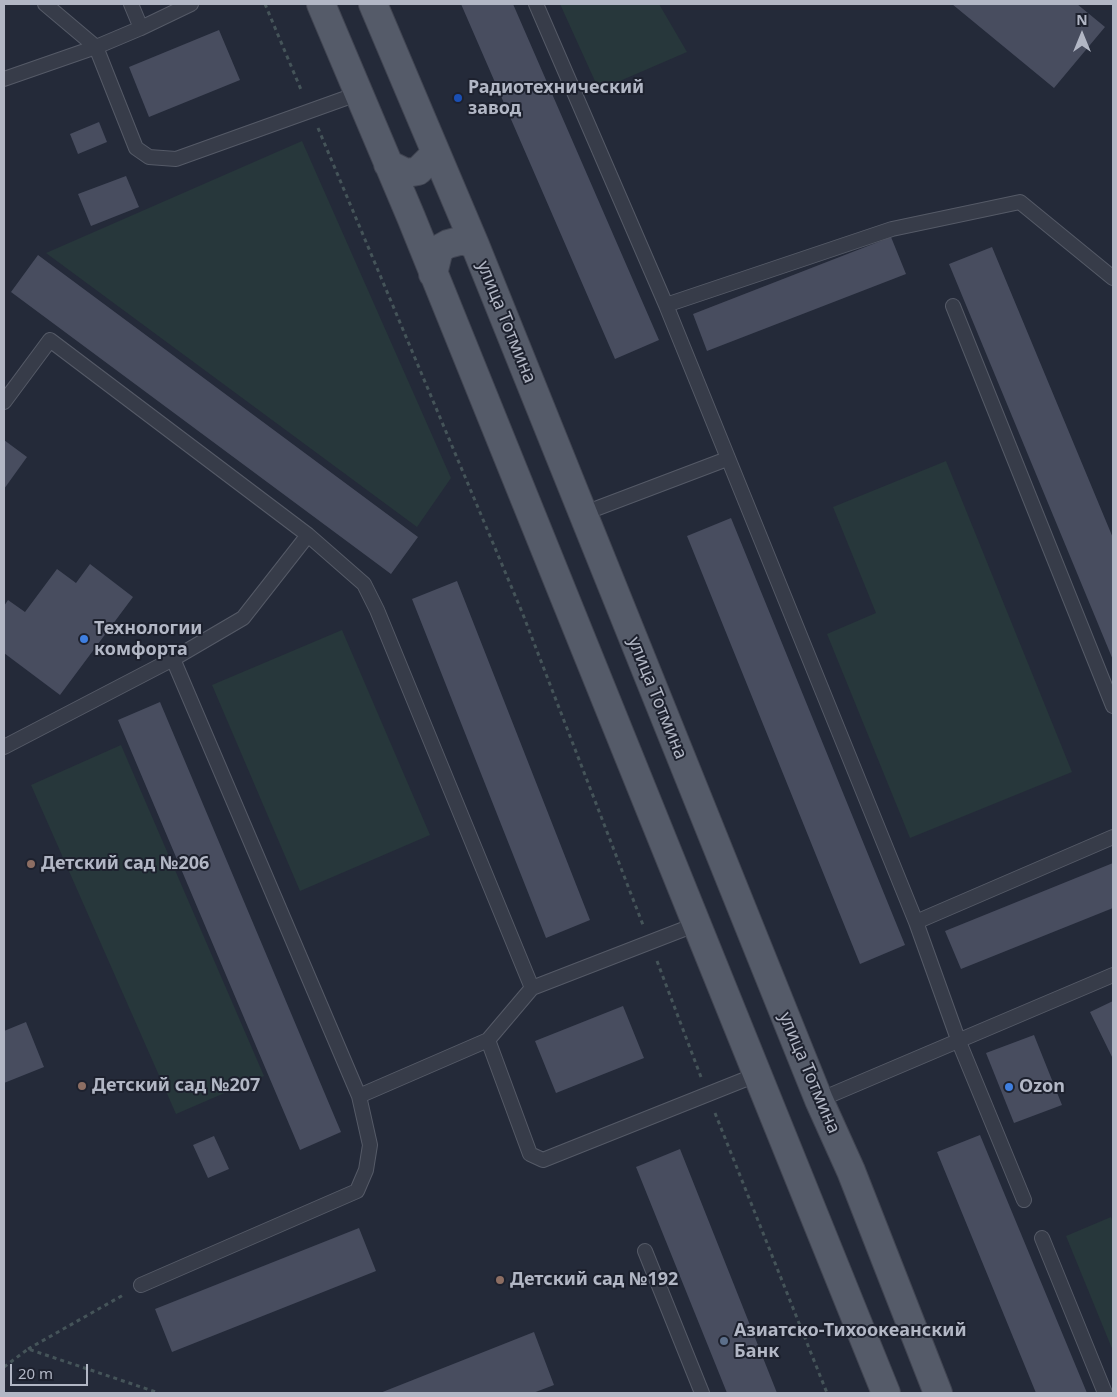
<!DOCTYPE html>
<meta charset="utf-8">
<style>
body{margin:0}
#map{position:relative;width:1117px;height:1397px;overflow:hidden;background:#242a39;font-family:"Noto Sans",sans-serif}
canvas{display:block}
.frame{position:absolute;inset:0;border:5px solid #b2b7c5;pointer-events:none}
.north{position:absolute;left:1057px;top:10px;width:50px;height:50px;-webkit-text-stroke:4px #1d212e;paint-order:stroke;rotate:0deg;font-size:14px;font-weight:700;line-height:20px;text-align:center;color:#b2b7c5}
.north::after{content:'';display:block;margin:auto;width:18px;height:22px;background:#b2b7c5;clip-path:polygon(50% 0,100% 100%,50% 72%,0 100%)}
.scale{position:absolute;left:10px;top:1364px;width:78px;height:22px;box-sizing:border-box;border:2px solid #b2b7c5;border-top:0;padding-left:6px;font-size:15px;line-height:18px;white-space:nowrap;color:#b2b7c5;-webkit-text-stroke:4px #1d212e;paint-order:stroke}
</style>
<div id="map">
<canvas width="1117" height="1397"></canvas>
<div class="frame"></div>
<div class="north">N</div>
<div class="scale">20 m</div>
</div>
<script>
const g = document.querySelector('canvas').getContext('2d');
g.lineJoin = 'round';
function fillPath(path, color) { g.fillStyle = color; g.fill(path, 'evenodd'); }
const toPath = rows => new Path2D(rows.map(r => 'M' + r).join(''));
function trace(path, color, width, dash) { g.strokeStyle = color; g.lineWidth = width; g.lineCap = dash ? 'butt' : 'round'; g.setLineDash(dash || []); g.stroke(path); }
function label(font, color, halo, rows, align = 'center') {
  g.font = font + ' "Noto Sans",sans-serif'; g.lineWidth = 4; g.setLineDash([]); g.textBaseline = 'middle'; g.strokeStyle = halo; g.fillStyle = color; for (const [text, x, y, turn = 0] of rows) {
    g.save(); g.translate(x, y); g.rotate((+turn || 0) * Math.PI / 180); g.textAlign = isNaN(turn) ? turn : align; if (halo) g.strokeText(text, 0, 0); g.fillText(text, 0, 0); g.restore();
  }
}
fillPath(toPath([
 [560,4,659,4,687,52,599,90],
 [302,141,451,478,417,527,46,253],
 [946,461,1072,772,910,838,827,634,876,613,833,507],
 [342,630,430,835,300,891,212,685],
 [121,745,264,1076,176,1114,31,785],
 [1111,1217,1113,1222,1113,1351,1066,1236]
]), '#27373b');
fillPath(toPath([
 [461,4,513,4,659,340,615,359],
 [952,4,1077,4,1105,27,1054,88],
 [219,30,240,80,149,117,129,67],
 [99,122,107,142,78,154,70,134],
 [126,176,139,207,91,226,78,194],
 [891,237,906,274,707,351,693,314],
 [992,247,1113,538,1113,660,949,264],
 [38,255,418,537,391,574,11,292],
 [4,440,27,457,4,489],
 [731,518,905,945,860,964,687,536],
 [90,564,133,597,60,695,4,653,4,606,8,600,25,612,57,569,76,583],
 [457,581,590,920,546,938,412,599],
 [160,702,341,1132,300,1150,118,720],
 [1113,863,1113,908,961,969,945,931],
 [1113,1001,1113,1059,1090,1012],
 [623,1006,644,1058,556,1093,535,1041],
 [26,1022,44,1067,4,1083,4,1031],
 [1034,1035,1062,1105,1014,1123,986,1053],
 [980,1135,1087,1393,1036,1393,937,1152],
 [214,1136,229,1169,208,1178,193,1145],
 [680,1149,777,1393,727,1393,636,1167],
 [359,1228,376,1271,172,1352,155,1309],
 [534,1332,554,1385,533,1393,380,1393]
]), '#484d5f');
const service = toPath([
 [45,4,96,47,136,148,149,157,176,159,360,93],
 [131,4,141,28,191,4],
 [536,4,666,305,916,922,959,1042,1024,1200],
 [4,79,96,47,141,28],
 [666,305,892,229,1020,202,1113,278],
 [953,306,1113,706],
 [4,402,50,340,308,535],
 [582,514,727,459],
 [173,659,359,1096,488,1040,532,988],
 [4,747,173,659,243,618,308,535,364,584,377,610,532,988,697,924],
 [916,922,1113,837],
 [488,1040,530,1154,543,1160,756,1075],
 [819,1100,1113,975],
 [1042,1238,1105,1393],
 [645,1251,702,1393],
 [141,1285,357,1191,366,1170,370,1145,359,1096]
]);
const primary = toPath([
 [321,4,411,217,886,1393],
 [373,4,475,245,819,1100,851,1171,938,1393],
 [388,164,406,173,418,171,436,153],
 [433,274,439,249,448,244,463,240,475,245]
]);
trace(service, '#555a67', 16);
trace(primary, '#414552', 30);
trace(toPath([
 [265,4,302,92],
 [318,128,522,612,643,925],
 [657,961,701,1077],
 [715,1113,827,1393],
 [28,1349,125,1294],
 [4,1367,28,1349,159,1393]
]), '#455459', 3, [4, 4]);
trace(service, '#373c49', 14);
trace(primary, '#555b69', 28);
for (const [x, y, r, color] of [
 [458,98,5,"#1a4fb4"],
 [84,639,5,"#3f7fe0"],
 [31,864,5,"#8d6e63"],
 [82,1086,5,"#8d6e63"],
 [1009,1087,5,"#3f7fe0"],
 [500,1280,5,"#8d6e63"],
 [724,1341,5,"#5c6f8a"]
]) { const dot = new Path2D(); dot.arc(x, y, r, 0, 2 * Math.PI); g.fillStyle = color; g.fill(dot); trace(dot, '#1d212e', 2); }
label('bold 18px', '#b2b7c5', '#1d212e', [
 ["Радиотехнический",468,88],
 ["завод",468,109],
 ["Технологии",94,629],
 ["комфорта",94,650],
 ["Детский сад №206",41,864],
 ["Детский сад №207",92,1086],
 ["Ozon",1019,1087],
 ["Детский сад №192",510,1280],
 ["Азиатско-Тихоокеанский",734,1331],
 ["Банк",734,1352]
], 'left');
label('18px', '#b2b7c5', '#1d212e', [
 ["улица Тотмина",506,322,68],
 ["улица Тотмина",657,698,68],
 ["улица Тотмина",809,1073,67]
]);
</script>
